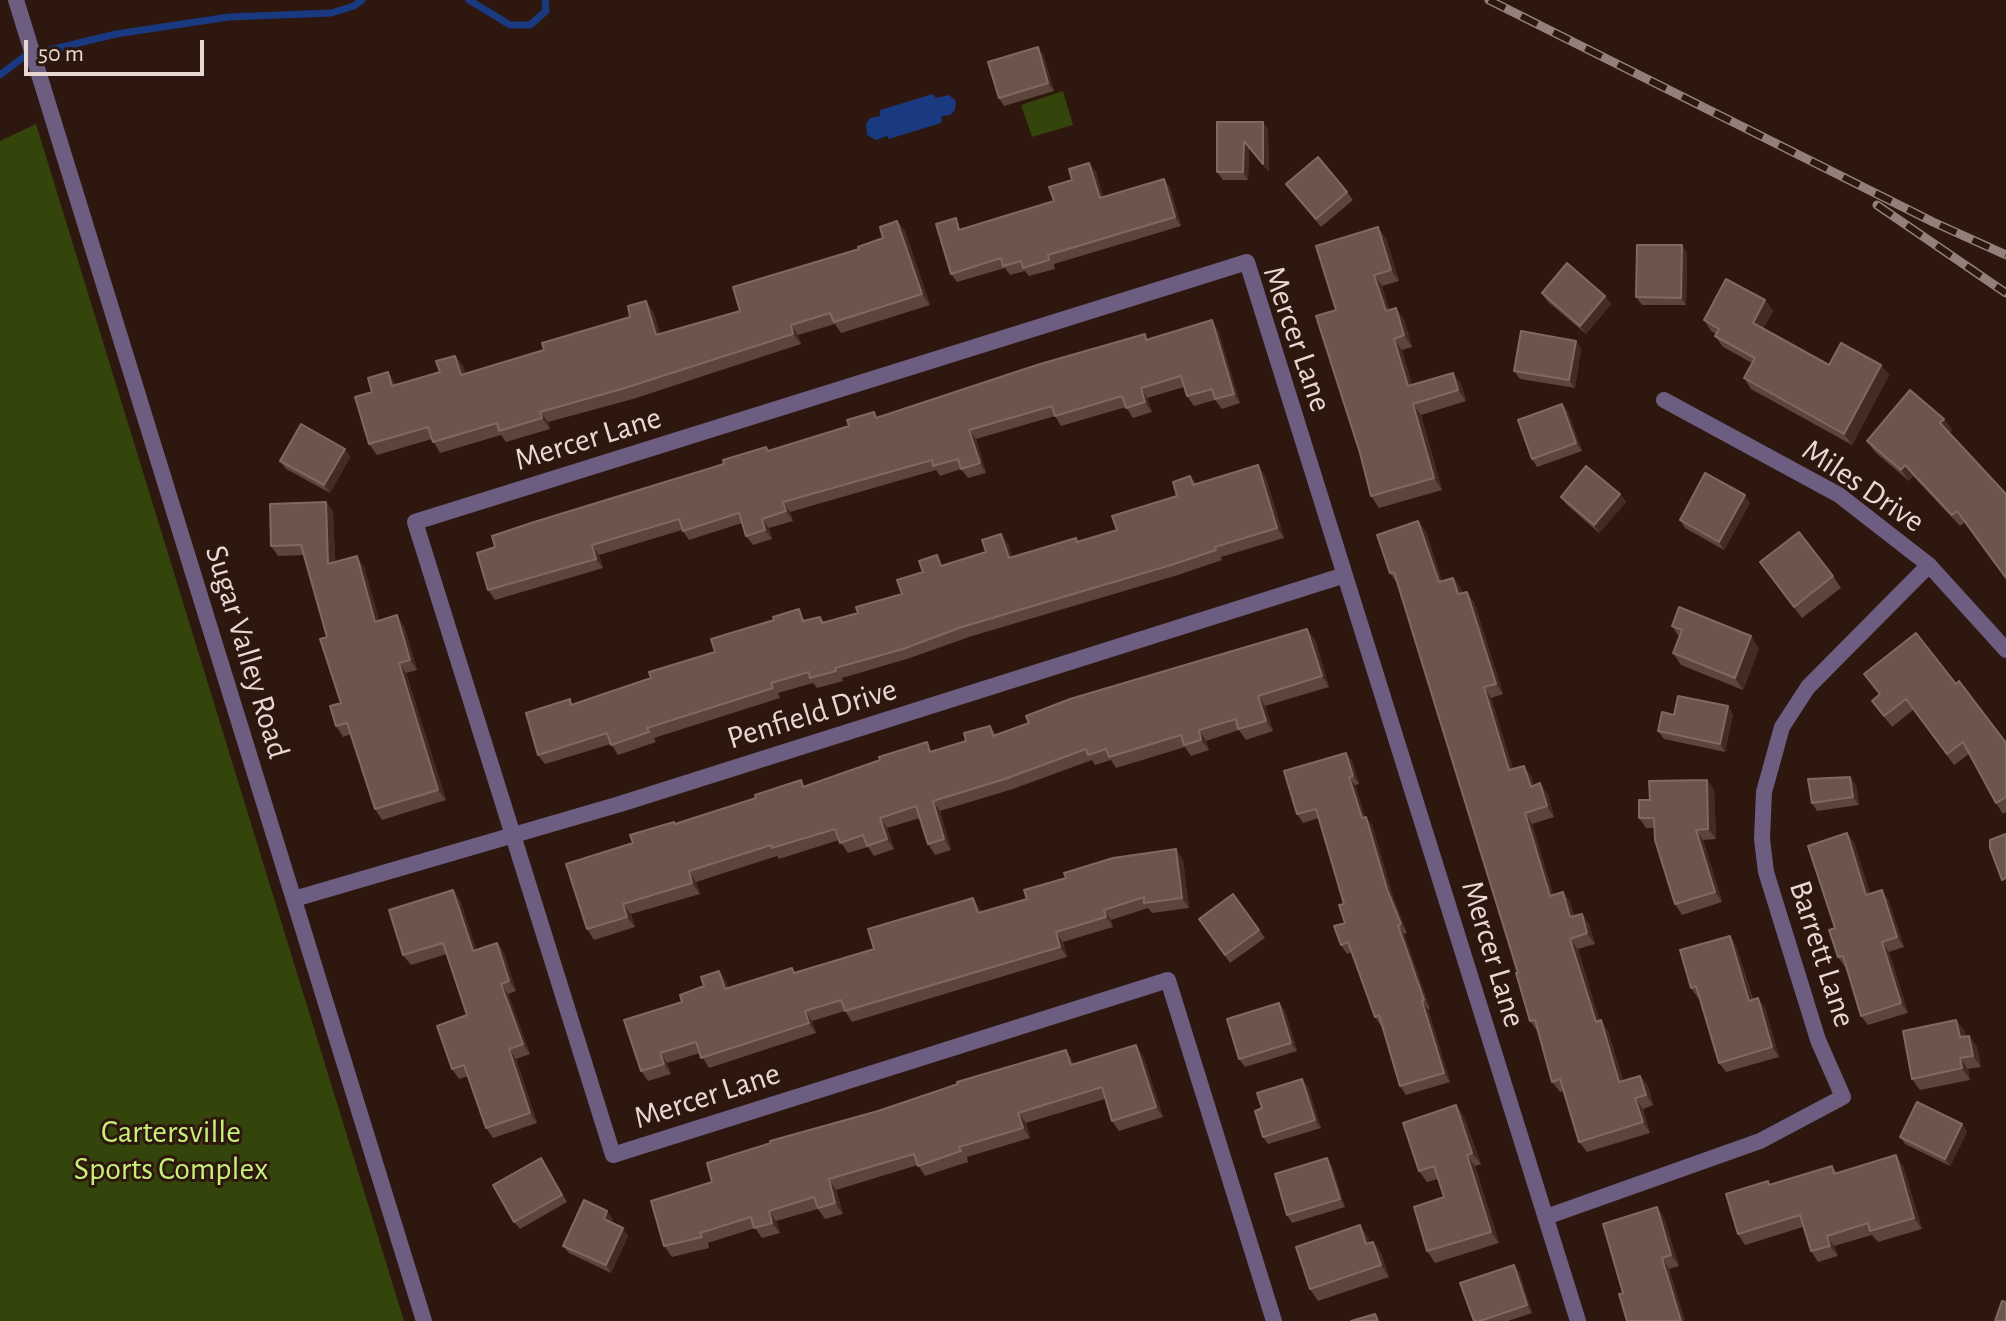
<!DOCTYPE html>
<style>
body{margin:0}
#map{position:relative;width:2006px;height:1321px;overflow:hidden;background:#2d170e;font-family:"Alegreya Sans",sans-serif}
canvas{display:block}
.scale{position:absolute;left:24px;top:40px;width:180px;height:36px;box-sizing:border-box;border:4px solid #e8d8d2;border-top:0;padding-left:10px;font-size:24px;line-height:28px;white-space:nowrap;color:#e8d8d2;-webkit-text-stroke:6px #2d170e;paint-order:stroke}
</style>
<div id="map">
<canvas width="2006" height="1321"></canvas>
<div class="scale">50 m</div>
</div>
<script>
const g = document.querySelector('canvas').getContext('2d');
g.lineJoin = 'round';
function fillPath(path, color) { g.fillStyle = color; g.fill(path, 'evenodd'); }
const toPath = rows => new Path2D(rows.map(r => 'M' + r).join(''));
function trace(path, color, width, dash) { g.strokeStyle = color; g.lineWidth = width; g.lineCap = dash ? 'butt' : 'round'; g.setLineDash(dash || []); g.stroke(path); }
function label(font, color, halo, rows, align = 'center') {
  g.font = font + ' "Alegreya Sans",sans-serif'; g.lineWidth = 6; g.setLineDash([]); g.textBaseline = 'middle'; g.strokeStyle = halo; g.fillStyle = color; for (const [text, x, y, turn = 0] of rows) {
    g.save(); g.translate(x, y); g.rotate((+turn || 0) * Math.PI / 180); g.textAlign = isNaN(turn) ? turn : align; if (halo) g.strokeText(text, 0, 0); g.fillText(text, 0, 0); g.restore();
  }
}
fillPath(toPath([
 [1063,91,1073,125,1032,137,1021,105],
 [36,124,404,1321,0,1321,0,141]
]), '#33450a');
fillPath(toPath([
 [933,94,936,98,949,95,956,101,955,110,950,115,942,116,941,123,889,139,887,136,876,140,867,135,866,124,870,118,880,116,880,110]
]), '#193980');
trace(toPath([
 [469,0,510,25,530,25,546,11,545,0],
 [0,75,25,56,116,34,229,17,331,13,354,6,362,0]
]), '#193980', 7);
trace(toPath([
 [1664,400,1839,495,1929,565,2006,650],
 [294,899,620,804,1345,575],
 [1546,1217,1760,1141,1843,1097,1818,1040,1766,872,1762,839,1764,792,1782,727,1808,687,1929,565],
 [1274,1321,1168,980,613,1155,415,522,1247,262,1578,1321]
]), '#6d5d80', 16);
trace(toPath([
 [16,0,424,1321]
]), '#6d5d80', 16);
const rail = toPath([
 [1489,0,1933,222,2006,255],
 [1877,205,2006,293]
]);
trace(rail, '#938179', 9);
trace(rail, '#2d170e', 6, [18]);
fillPath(toPath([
 [1043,54,1054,91,1004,106,999,98],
 [1263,122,1268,130,1269,172,1249,148,1248,180,1223,180,1217,172],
 [1089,163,1096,172,1103,197,1164,179,1170,188,1181,226,1054,264,1055,269,1029,276,1025,271,1010,275,1005,268,957,282,951,274,962,227,963,228,1054,201],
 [1286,184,1347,192,1353,200,1321,227],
 [897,221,905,231,930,305,841,333,835,324,798,335,801,344,633,399,548,422,550,429,506,442,501,435,440,453,432,439,377,455,369,444,372,392,388,372,396,385,440,372,455,356,463,366,465,374,544,350,653,311,660,334,740,311,859,249,883,238],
 [1386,238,1399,281,1382,286,1389,310,1396,308,1404,320,1412,347,1402,350,1412,385,1453,373,1461,384,1466,401,1421,415,1442,490,1379,508,1371,496,1336,310],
 [1682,245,1687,253,1686,305,1642,305,1636,297],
 [1542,293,1605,296,1611,304,1586,334,1547,301],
 [1765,300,1773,311,1763,328,1829,365,1881,365,1889,375,1852,445,1751,389,1744,378,1752,363,1723,347,1715,336,1716,334,1711,331,1704,320],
 [1218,330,1240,403,1222,409,1215,400,1194,406,1187,396,1184,387,1147,398,1152,412,1133,418,1126,407,1061,426,1055,416,976,439,986,473,968,478,961,469,940,476,936,470,790,512,793,521,769,528,772,539,753,545,746,536,742,523,689,540,682,530,599,555,603,568,495,600,488,590,495,547,766,447,769,451,878,417,1148,339],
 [1576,341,1581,349,1575,388,1520,379,1514,371],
 [1562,404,1568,412,1582,451,1537,467,1532,459],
 [1944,419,1952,430,1949,433,1965,522,1960,526,1913,476,1909,481,1875,452,1867,441],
 [345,449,350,457,330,493,286,469,280,461],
 [1265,475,1284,538,1221,557,1222,560,1178,575,969,637,910,658,842,678,843,681,817,688,813,683,778,693,780,698,654,738,656,742,618,755,611,744,545,764,538,755,573,704,651,678,715,652,807,620,820,617,824,622,858,613,902,594,944,565,1008,544,1012,557,1076,538,1078,542,1117,530,1177,496,1190,476,1196,484],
 [1620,494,1626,502,1599,533,1566,504,1561,497],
 [326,502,333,512,335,562,364,567,379,621,404,626,417,670,406,673,446,800,382,820,375,809,351,734,343,737,336,726,341,703,327,637,304,555,278,556,271,546],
 [1750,503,1724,550,1685,528,1680,520],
 [1418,521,1426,532,1442,581,1453,578,1461,589,1462,593,1474,602,1503,694,1491,698,1513,769,1531,776,1534,785,1548,794,1554,817,1532,824,1553,895,1563,892,1570,902,1574,916,1582,914,1589,924,1595,944,1578,949,1599,1021,1601,1020,1608,1031,1623,1081,1640,1076,1648,1086,1653,1105,1643,1109,1650,1133,1587,1152,1579,1142,1564,1091,1560,1092,1552,1082,1538,1032,1530,1021,1518,973,1397,583,1390,573],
 [1760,562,1833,576,1841,588,1802,618],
 [1672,626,1759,648,1743,690,1681,665,1673,653,1679,637],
 [1307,629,1315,640,1329,687,1265,706,1273,731,1246,740,1239,730,1206,741,1209,750,1191,756,1185,747,1116,768,1111,760,1095,765,1092,760,1013,789,940,811,951,850,935,855,928,844,920,818,887,828,894,849,874,856,868,847,848,853,839,840,779,859,777,856,696,882,700,894,631,914,635,927,594,940,587,929,675,824,966,741,990,726,996,735],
 [1864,674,1956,684,2006,743,2006,812,2003,814,1996,803,1969,754,1954,765,1913,710,1892,727,1872,701,1880,695],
 [1733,714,1725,752,1664,739,1658,731,1674,715],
 [1346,753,1352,761,1359,784,1355,785,1365,817,1372,825,1393,897,1407,933,1404,934,1430,1009,1428,1009,1450,1082,1406,1095,1400,1086,1382,1025,1381,1026,1375,1017,1352,952,1347,954,1341,945,1345,923,1344,904,1319,818,1303,823,1297,814],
 [1707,780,1714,790,1716,839,1703,840,1722,902,1682,915,1675,904,1655,828,1646,828,1639,818,1650,800],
 [1856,785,1859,805,1817,811,1812,803],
 [1854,842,1870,894,1888,899,1904,947,1889,952,1908,1013,1868,1025,1861,1016,1846,966,1845,967,1838,957],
 [1183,860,1189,908,1152,913,1148,908,1111,920,1113,927,1063,942,1067,957,852,1022,845,1011,812,1021,816,1033,709,1068,700,1053,667,1063,671,1074,648,1081,641,1071,682,1002,704,986,719,971,726,981,728,988,795,973,874,949,980,909,982,912],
 [453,890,460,900,476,950,497,943,504,953,516,991,508,994,530,1054,516,1059,537,1123,493,1138,486,1128,468,1076,459,1079,452,1069,467,1015,447,954,411,965,403,955],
 [1233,894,1265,938,1230,963,1199,919],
 [1730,936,1736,946,1753,999,1758,998,1765,1008,1779,1057,1726,1072,1719,1063,1699,997,1698,998,1691,988],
 [1279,1003,1285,1011,1297,1051,1245,1067,1239,1059],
 [1956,1020,1965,1032,1965,1036,1969,1036,1977,1047,1981,1067,1968,1069,1970,1080,1920,1090,1912,1079],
 [1143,1056,1163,1117,1119,1131,1112,1121,1105,1099,1026,1123,1030,1138,967,1157,968,1162,925,1176,918,1165,836,1190,843,1214,825,1219,818,1209,776,1221,780,1233,762,1238,755,1228,708,1243,709,1248,672,1257,664,1246,712,1182,1073,1061,1074,1064],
 [1308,1087,1321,1128,1268,1144,1263,1137,1262,1108],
 [1456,1105,1464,1117,1481,1164,1475,1166,1499,1243,1435,1263,1427,1251,1444,1197,1438,1179,1427,1182,1419,1171],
 [1962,1124,1967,1132,1950,1166,1905,1144,1900,1137],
 [541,1158,567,1202,520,1229,514,1222],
 [1327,1158,1332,1166,1345,1207,1292,1223,1287,1215],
 [1832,1166,1837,1173,1903,1166,1922,1229,1878,1242,1872,1235,1834,1246,1838,1256,1818,1262,1811,1251,1803,1227,1745,1245,1738,1234,1768,1181,1770,1185],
 [1657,1207,1664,1218,1679,1266,1669,1269,1685,1321,1627,1321],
 [613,1219,611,1222,628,1236,611,1273,569,1253,563,1246],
 [1368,1237,1370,1243,1373,1242,1381,1253,1389,1277,1318,1301,1310,1289],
 [1514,1265,1519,1272,1532,1313,1508,1321,1474,1321]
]), '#5c453b');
fillPath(toPath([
 [1038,47,1043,54,1054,91,1048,83],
 [1263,122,1268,130,1269,172,1263,164],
 [1244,141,1249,148,1248,180,1243,172],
 [1089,163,1096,172,1106,207,1100,198],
 [1164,179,1170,188,1181,226,1175,217],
 [897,221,905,231,930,305,922,294],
 [1378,227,1386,238,1399,281,1391,270],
 [1682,245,1687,253,1686,305,1681,298],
 [1374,275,1382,286,1394,323,1386,311],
 [1605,296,1611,304,1586,334,1580,326],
 [1765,300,1773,311,1761,333,1753,323],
 [646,301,653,311,664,345,656,335],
 [1396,308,1404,320,1412,347,1404,335],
 [1212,320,1218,330,1240,403,1234,394],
 [791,325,798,335,801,344,793,334],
 [1394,339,1402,350,1416,398,1408,386],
 [1576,341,1581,349,1575,388,1569,380],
 [455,356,463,366,469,386,461,375],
 [1881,365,1889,375,1852,445,1844,434],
 [388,372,395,383,399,397,392,386],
 [1453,373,1461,384,1466,401,1458,390],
 [1141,388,1147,398,1152,412,1145,402],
 [1413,404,1421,415,1442,490,1434,478],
 [1562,404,1568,412,1582,451,1576,443],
 [540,412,548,422,550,429,542,418],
 [1944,419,1952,430,1948,434,1940,423],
 [969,430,976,439,986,473,980,463],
 [345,449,350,457,330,493,324,485],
 [1258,465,1265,475,1284,538,1277,528],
 [1905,465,1913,476,1909,481,1901,470],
 [1620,494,1626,502,1599,533,1594,525],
 [1745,495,1750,503,1724,550,1719,542],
 [326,502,333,512,336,575,328,564],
 [783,502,790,512,793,521,786,511],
 [762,519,769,528,772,539,765,530],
 [1418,521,1426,532,1446,593,1439,582],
 [1001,534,1008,544,1016,568,1009,558],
 [592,545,599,555,603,568,596,559],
 [357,556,364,567,383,632,375,622],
 [1453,578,1461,589,1465,605,1458,594],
 [1467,592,1474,602,1503,694,1496,684],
 [397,615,404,626,417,670,410,660],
 [1307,629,1315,640,1329,687,1322,676],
 [1751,636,1759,648,1743,690,1735,678],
 [399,663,406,673,446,800,438,790],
 [1484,687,1491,698,1517,781,1509,770],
 [1258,696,1265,706,1273,731,1266,721],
 [1728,706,1733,714,1725,752,1720,744],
 [1199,730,1206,741,1209,750,1201,740],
 [1346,753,1352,761,1359,784,1353,776],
 [1524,766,1531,776,1538,797,1531,787],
 [1349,777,1355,785,1368,826,1362,818],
 [1850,777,1856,785,1859,805,1853,797],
 [1707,780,1714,790,1716,839,1708,829],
 [1540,783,1548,794,1554,817,1547,806],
 [933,801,940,811,951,850,944,839],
 [1525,813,1532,824,1557,906,1550,896],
 [1366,817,1372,825,1393,897,1407,933,1401,924,1387,889],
 [880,818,887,828,894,849,887,839],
 [1696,830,1703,840,1722,902,1715,892],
 [1847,833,1854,842,1873,904,1866,895],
 [1176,849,1183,860,1189,908,1182,898],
 [689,871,696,882,700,894,692,883],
 [453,890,460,900,480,961,473,951],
 [1882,890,1888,899,1904,947,1897,937],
 [1563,892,1570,902,1578,928,1570,917],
 [973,898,980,909,985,924,978,913],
 [623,904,631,914,635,927,627,917],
 [1104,910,1111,920,1113,927,1106,917],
 [1582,914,1589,924,1595,944,1587,933],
 [1398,925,1404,934,1430,1009,1424,1000],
 [1056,932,1063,942,1067,957,1060,947],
 [1730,936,1736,946,1756,1011,1749,1001],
 [1570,939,1578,949,1603,1032,1596,1022],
 [1882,942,1889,952,1908,1013,1901,1003],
 [497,943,504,953,516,991,509,981],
 [719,971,726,981,732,999,725,989],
 [501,984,508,994,530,1054,523,1044],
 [1758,998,1765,1008,1779,1057,1772,1047],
 [1422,1001,1428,1009,1450,1082,1444,1073],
 [1279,1003,1285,1011,1297,1051,1291,1043],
 [805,1011,812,1021,816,1033,809,1023],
 [1601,1020,1608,1031,1627,1093,1619,1082],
 [1956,1020,1965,1032,1968,1049,1960,1037],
 [1969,1036,1977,1047,1981,1067,1973,1056],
 [1136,1045,1143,1056,1163,1117,1156,1107],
 [509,1049,516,1059,537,1123,530,1113],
 [1066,1050,1073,1061,1078,1076,1071,1065],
 [660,1053,667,1063,671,1074,664,1064],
 [1960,1058,1968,1069,1970,1080,1962,1068],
 [1640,1076,1648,1086,1653,1105,1646,1095],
 [1302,1079,1308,1087,1321,1128,1315,1120],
 [1635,1098,1643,1109,1650,1133,1643,1122],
 [1456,1105,1464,1117,1481,1164,1472,1153],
 [1018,1113,1026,1123,1030,1138,1023,1128],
 [1962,1124,1967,1132,1950,1166,1945,1159],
 [1467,1155,1475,1166,1499,1243,1491,1232],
 [1896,1155,1903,1166,1922,1229,1914,1218],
 [1327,1158,1332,1166,1345,1207,1340,1199],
 [829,1179,836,1190,843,1214,835,1203],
 [1657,1207,1664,1218,1679,1266,1671,1255],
 [607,1211,613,1219,609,1227,604,1219],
 [769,1211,776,1221,780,1233,772,1223],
 [1360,1225,1368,1237,1374,1256,1366,1244],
 [623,1228,628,1236,611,1273,606,1265],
 [1827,1236,1834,1246,1838,1256,1830,1246],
 [1373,1242,1381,1253,1389,1277,1381,1265],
 [1662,1258,1669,1269,1685,1321,1681,1321],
 [1514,1265,1519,1272,1532,1313,1527,1305]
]), '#432c22');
const building = toPath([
 [1038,47,1048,83,999,98,988,62,1038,47],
 [1217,122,1263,122,1263,164,1244,141,1243,172,1217,172,1217,122],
 [1318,157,1347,192,1316,219,1286,184,1318,157],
 [1089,163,1100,198,1164,179,1175,217,1048,255,1049,260,1023,268,1021,261,1003,266,1001,258,951,274,936,224,956,218,959,230,1054,201,1049,187,1072,180,1069,169,1089,163],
 [897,221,922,294,834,322,830,313,791,325,793,334,625,388,540,412,542,418,499,431,497,423,433,442,428,427,369,444,355,397,372,392,368,378,388,372,392,386,440,372,436,361,455,356,461,375,544,350,542,343,630,317,628,306,646,301,656,335,740,311,733,287,859,249,858,247,883,238,880,227,897,221],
 [1378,227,1391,270,1374,275,1386,311,1396,308,1404,335,1394,339,1408,386,1453,373,1458,390,1413,404,1434,478,1371,496,1360,453,1316,316,1336,310,1316,246,1378,227],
 [1637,245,1682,245,1681,298,1636,297,1637,245],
 [1567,263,1605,296,1580,326,1542,293,1567,263],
 [1726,279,1765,300,1753,323,1829,365,1841,343,1881,365,1844,434,1744,378,1755,358,1715,336,1719,329,1704,320,1726,279],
 [1212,320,1234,394,1215,399,1212,389,1187,396,1181,376,1141,388,1145,402,1126,408,1122,396,1055,416,1052,406,969,430,980,463,961,469,958,459,933,466,932,460,783,502,786,511,762,519,765,530,746,536,739,513,683,531,679,519,592,545,596,559,488,590,477,553,495,547,492,536,534,522,724,464,723,460,766,447,768,451,849,426,847,420,874,412,876,418,1040,364,1145,334,1146,340,1212,320],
 [1521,331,1576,341,1569,380,1514,371,1521,331],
 [1910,390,1944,419,1940,423,2006,494,2006,578,1957,511,1952,515,1905,465,1901,470,1867,441,1910,390],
 [1562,404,1576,443,1532,459,1518,420,1562,404],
 [301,424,345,449,324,485,280,461,301,424],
 [1258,465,1277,528,1215,547,1216,550,1171,565,962,627,903,649,835,668,836,671,810,678,809,672,771,683,773,688,647,728,649,732,611,745,607,733,538,755,526,713,570,699,571,705,651,678,649,672,715,652,711,639,774,620,773,617,799,609,803,621,820,617,822,623,858,613,856,607,902,594,897,580,923,572,919,561,937,555,941,566,986,552,982,540,1001,534,1009,558,1076,538,1077,542,1117,530,1112,516,1177,496,1173,482,1190,476,1193,485,1258,465],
 [1586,466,1620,494,1594,525,1561,497,1586,466],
 [1705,473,1745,495,1719,542,1680,520,1705,473],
 [326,502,328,564,357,556,375,622,397,615,410,660,399,663,438,790,375,809,347,723,336,726,330,706,341,703,320,639,327,637,301,545,271,546,270,504,326,502],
 [1418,521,1439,582,1453,578,1458,594,1467,592,1496,684,1484,687,1509,770,1524,766,1531,787,1540,783,1547,806,1525,813,1550,896,1563,892,1570,917,1582,914,1587,933,1570,939,1596,1022,1601,1020,1619,1082,1640,1076,1646,1095,1635,1098,1643,1122,1579,1142,1560,1079,1552,1082,1535,1020,1530,1021,1516,973,1518,973,1394,572,1390,573,1377,535,1418,521],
 [1799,532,1833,576,1794,607,1760,562,1799,532],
 [1679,607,1751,636,1735,678,1673,653,1682,630,1672,626,1679,607],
 [1307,629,1322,676,1258,696,1266,721,1238,729,1236,719,1199,730,1201,740,1184,745,1181,735,1109,757,1106,749,1088,755,1086,749,1005,779,933,801,944,839,928,844,916,806,880,818,887,839,867,846,863,835,840,843,835,829,772,848,771,845,689,871,692,883,623,904,627,917,587,929,566,864,633,843,630,835,674,822,675,824,756,798,755,795,801,780,803,787,880,760,879,757,927,742,930,752,966,741,964,733,990,726,993,736,1029,723,1026,716,1070,699,1307,629],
 [1916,633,1956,684,1959,681,2006,743,2006,797,1996,803,1963,742,1947,754,1906,699,1884,716,1872,701,1880,694,1864,674,1916,633],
 [1678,696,1728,706,1720,744,1658,731,1662,712,1674,715,1678,696],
 [1346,753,1353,776,1349,777,1362,818,1366,817,1387,889,1401,924,1398,925,1424,1000,1422,1001,1444,1073,1400,1086,1379,1015,1375,1017,1348,942,1341,945,1334,926,1345,923,1339,905,1344,904,1316,809,1297,814,1284,771,1346,753],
 [1850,777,1853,797,1812,803,1808,779,1850,777],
 [1707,780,1708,829,1696,830,1715,892,1675,904,1655,840,1654,818,1639,818,1639,800,1650,800,1649,781,1707,780],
 [1847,833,1866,895,1882,890,1897,937,1882,942,1901,1003,1861,1016,1843,956,1838,957,1829,930,1835,928,1808,846,1847,833],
 [2006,834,2006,878,2002,880,1990,848,1990,840,2006,834],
 [1176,849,1182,898,1144,903,1144,897,1104,910,1106,917,1056,932,1060,947,845,1011,841,1000,805,1011,809,1023,701,1058,696,1042,660,1053,664,1064,641,1071,624,1020,682,1002,680,995,704,986,701,977,719,971,725,989,792,968,794,973,874,949,868,929,973,898,978,913,1027,899,1024,890,1066,878,1064,873,1113,858,1176,849],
 [453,890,473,951,497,943,509,981,501,984,523,1044,509,1049,530,1113,486,1128,464,1065,452,1069,437,1026,467,1015,443,943,403,955,389,910,453,890],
 [1233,894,1259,930,1225,955,1199,919,1233,894],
 [1730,936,1749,1001,1758,998,1772,1047,1719,1063,1696,986,1691,988,1680,950,1730,936],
 [1279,1003,1291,1043,1239,1059,1227,1019,1279,1003],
 [1956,1020,1960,1037,1969,1036,1973,1056,1960,1058,1962,1068,1912,1079,1903,1031,1956,1020],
 [1136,1045,1156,1107,1112,1121,1102,1087,1018,1113,1023,1128,959,1147,961,1151,918,1166,914,1154,829,1179,835,1203,818,1208,814,1197,769,1211,772,1223,754,1228,751,1217,700,1233,702,1237,664,1246,651,1201,712,1182,707,1163,771,1143,770,1141,878,1111,958,1084,957,1082,1066,1050,1071,1065,1136,1045],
 [1302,1079,1315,1120,1263,1137,1255,1111,1262,1108,1257,1093,1302,1079],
 [1917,1102,1962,1124,1945,1159,1900,1137,1917,1102],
 [1456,1105,1472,1153,1467,1155,1491,1232,1427,1251,1414,1207,1444,1197,1434,1166,1419,1171,1403,1123,1456,1105],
 [1896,1155,1914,1218,1870,1231,1868,1223,1827,1236,1830,1246,1811,1251,1800,1215,1738,1234,1726,1194,1768,1181,1769,1185,1832,1166,1834,1174,1896,1155],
 [541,1158,562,1195,514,1222,493,1185,541,1158],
 [1327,1158,1340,1199,1287,1215,1275,1174,1327,1158],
 [584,1200,607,1211,604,1219,623,1228,606,1265,563,1246,584,1200],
 [1657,1207,1671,1255,1662,1258,1681,1321,1627,1321,1619,1294,1623,1293,1603,1224,1657,1207],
 [1360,1225,1366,1244,1373,1242,1381,1265,1310,1289,1296,1247,1360,1225],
 [1514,1265,1527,1305,1480,1321,1474,1321,1460,1283,1514,1265],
 [2002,1301,2006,1302,2006,1321,1995,1321,2002,1301],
 [1375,1314,1378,1321,1351,1321,1375,1314]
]);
fillPath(building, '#6c554c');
trace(building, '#7f6961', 2);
label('32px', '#e8d8d2', '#2d170e', [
 ["Mercer Lane",1297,339,71],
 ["Mercer Lane",588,439,-17],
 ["Miles Drive",1863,486,34],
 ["Sugar Valley Road",247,652,73],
 ["Penfield Drive",812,714,-17],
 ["Mercer Lane",1493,954,73],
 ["Barrett Lane",1822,954,72],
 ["Mercer Lane",707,1096,-18]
]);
label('32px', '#c6f077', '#2d170e', [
 ["Cartersville",171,1132],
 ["Sports Complex",171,1169]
]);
</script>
